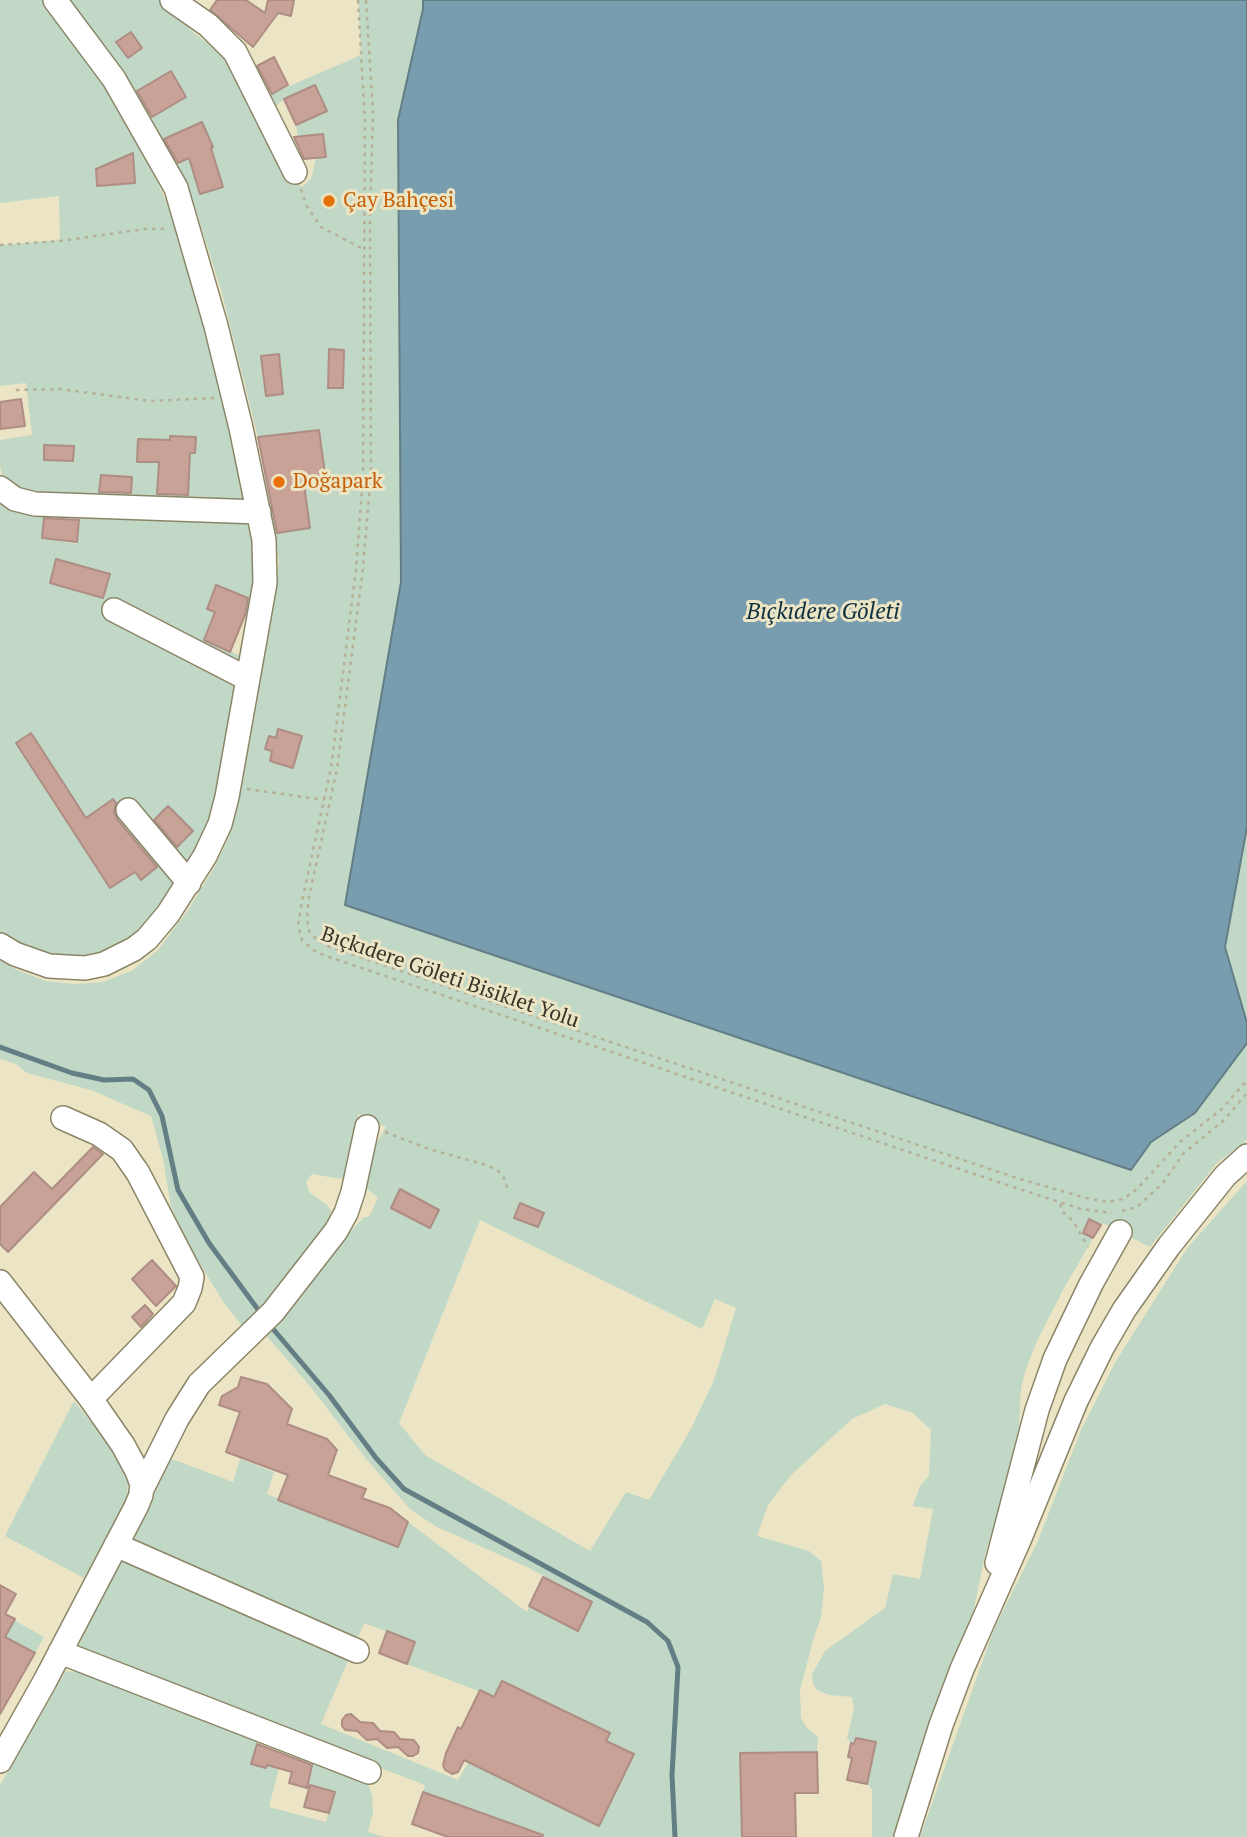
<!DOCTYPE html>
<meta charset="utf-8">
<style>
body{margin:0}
canvas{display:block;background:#ece5c5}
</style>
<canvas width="1247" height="1837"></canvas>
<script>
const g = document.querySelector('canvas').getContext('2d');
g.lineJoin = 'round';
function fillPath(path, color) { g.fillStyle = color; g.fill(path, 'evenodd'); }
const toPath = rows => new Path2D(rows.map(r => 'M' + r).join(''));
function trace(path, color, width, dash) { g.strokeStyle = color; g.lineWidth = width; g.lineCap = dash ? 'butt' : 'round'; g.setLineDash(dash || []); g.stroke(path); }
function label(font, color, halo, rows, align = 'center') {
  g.font = font + ' "PT Serif",serif'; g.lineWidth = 6; g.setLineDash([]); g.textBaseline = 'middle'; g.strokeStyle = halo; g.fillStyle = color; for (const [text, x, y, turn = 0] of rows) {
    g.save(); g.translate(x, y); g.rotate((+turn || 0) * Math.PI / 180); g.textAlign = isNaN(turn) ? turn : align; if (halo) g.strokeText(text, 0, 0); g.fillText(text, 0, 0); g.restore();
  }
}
fillPath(toPath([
 [0,0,42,0,97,76,137,140,162,192,182,241,209,341,247,507,36,499,3,481,0,465,0,440,32,435,26,383,0,386,0,245,60,240,59,196,0,203],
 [69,0,162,0,195,34,225,56,289,175,302,187,311,179,316,158,326,157,323,134,298,137,296,125,326,110,315,85,284,99,274,108,269,95,361,55,358,0,423,0,423,9,398,120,401,582,345,905,1151,1142,1195,1113,1247,1043,1247,1140,1217,1163,1150,1247,1102,1223,1101,1225,1089,1220,1083,1233,1093,1238,1063,1290,1037,1341,1026,1369,1021,1388,1018,1446,985,1554,969,1634,895,1837,872,1837,872,1789,867,1784,876,1742,856,1738,854,1744,851,1743,847,1738,854,1709,852,1697,829,1695,817,1690,813,1684,812,1674,825,1651,885,1608,893,1574,920,1579,933,1509,913,1506,920,1486,929,1476,931,1430,913,1413,885,1404,852,1419,791,1475,768,1505,757,1536,809,1551,821,1561,824,1588,821,1618,814,1637,800,1690,801,1718,807,1728,818,1737,817,1752,740,1754,742,1837,513,1837,423,1792,425,1785,109,1664,78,1647,169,1458,233,1482,240,1459,274,1472,267,1494,398,1546,408,1522,527,1612,529,1606,578,1630,592,1602,527,1567,435,1526,410,1509,367,1460,309,1385,265,1334,339,1244,364,1217,369,1217,378,1198,365,1187,368,1158,386,1127,358,1114,350,1170,341,1179,312,1174,306,1182,309,1192,327,1205,331,1211,329,1220,305,1255,246,1331,224,1303,185,1239,171,1207,163,1159,151,1116,91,1090,27,1073,16,1064,0,1059,0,960,17,970,46,981,75,984,103,982,133,970,158,950,188,910,215,866,228,839,242,788,275,599,279,561,258,437,221,290,193,201,163,139,136,92],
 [480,1220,702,1329,715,1299,736,1308,714,1380,691,1429,649,1500,626,1492,590,1551,425,1455,399,1423],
 [364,1623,415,1642,407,1664,494,1697,502,1681,610,1733,606,1741,634,1755,599,1826,469,1762,458,1780,321,1724],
 [0,498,45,511,42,538,77,544,80,515,249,518,253,551,252,599,230,651,241,656,234,700,210,818,173,892,131,941,103,956,51,958,0,935],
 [1247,827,1247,1023,1225,947],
 [1247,1181,1247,1837,920,1837,994,1629,1037,1543,1081,1430,1116,1361,1188,1247],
 [74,1401,126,1466,128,1483,127,1498,84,1578,5,1536],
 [0,1585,16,1594,5,1615,44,1637,0,1714],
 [66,1671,101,1675,265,1743,258,1741,251,1763,266,1768,267,1765,279,1768,269,1807,326,1822,334,1792,307,1788,313,1762,366,1779,372,1795,373,1812,368,1832,385,1837,0,1837,0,1785]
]), '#c0d8c5');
const water = toPath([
 [423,0,1247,0,1247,827,1225,947,1247,1023,1247,1043,1195,1113,1151,1142,1131,1170,345,905,401,582,398,120,423,9,423,0]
]);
fillPath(water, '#789daf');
trace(water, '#647e86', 2);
trace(toPath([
 [0,1047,72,1073,104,1080,133,1079,149,1090,162,1116,178,1190,209,1243,262,1315],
 [268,1323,329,1395,376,1458,404,1489,647,1622,668,1641,678,1667,672,1775,675,1837]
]), '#647e86', 5);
const building = toPath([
 [217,0,246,0,265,13,268,0,294,0,291,16,278,13,253,47,210,10,217,0],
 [131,32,142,48,128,58,116,42,131,32],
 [274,57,288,85,272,94,257,66,274,57],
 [171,71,186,97,152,117,137,91,171,71],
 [315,85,327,111,296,125,284,99,315,85],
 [202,122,213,147,211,148,223,187,200,194,189,158,178,163,164,139,202,122],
 [323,134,326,157,304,159,294,137,323,134],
 [133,153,135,183,97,186,96,169,133,153],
 [329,349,344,350,343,388,328,388,329,349],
 [279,354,283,394,266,396,261,356,279,354],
 [21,399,25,426,0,429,0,402,21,399],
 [319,430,326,481,304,484,310,528,277,533,258,437,319,430],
 [170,436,196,437,195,453,190,453,188,495,157,494,159,462,137,462,138,439,170,440,170,436],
 [44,445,74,446,73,461,44,460,44,445],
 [101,475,132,477,131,493,99,492,101,475],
 [44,518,79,520,77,542,42,538,44,518],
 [56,559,110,574,103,598,50,583,56,559],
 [216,585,248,598,245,615,230,652,204,640,215,612,207,609,216,585],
 [278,729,302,736,293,768,270,761,272,751,265,749,269,736,276,738,278,729],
 [31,733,86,818,113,799,116,803,114,812,117,819,157,867,141,880,135,872,110,888,16,743,31,733],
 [168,806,193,831,177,847,154,820,168,806],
 [93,1147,103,1154,8,1252,0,1244,0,1207,34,1172,52,1189,93,1147],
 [400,1189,439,1210,430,1228,391,1208,400,1189],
 [520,1203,544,1213,538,1227,514,1218,520,1203],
 [1089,1219,1101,1225,1093,1238,1083,1233,1089,1219],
 [152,1260,176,1286,156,1306,132,1279,152,1260],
 [145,1305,153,1314,141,1327,132,1317,145,1305],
 [241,1377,267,1384,292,1409,287,1424,327,1439,337,1450,328,1475,366,1489,362,1498,390,1508,408,1522,398,1547,278,1500,288,1475,226,1452,240,1412,219,1405,222,1396,238,1387,241,1377],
 [543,1577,592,1602,578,1631,529,1606,543,1577],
 [0,1585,16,1594,5,1614,15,1619,5,1637,35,1653,0,1714,0,1585],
 [387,1631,415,1642,407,1664,379,1653,387,1631],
 [502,1681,610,1733,606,1741,634,1754,599,1826,464,1760,458,1772,452,1774,445,1770,443,1765,446,1753,458,1727,461,1729,480,1690,494,1697,502,1681],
 [351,1714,360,1722,373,1723,380,1731,394,1732,400,1739,414,1740,419,1747,418,1753,413,1756,408,1756,398,1747,387,1748,377,1739,367,1740,357,1731,345,1730,342,1726,342,1720,346,1715,351,1714],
 [856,1738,876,1742,867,1784,847,1780,852,1758,848,1757,851,1743,854,1744,856,1738],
 [257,1744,312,1765,307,1788,289,1783,292,1772,267,1765,266,1768,251,1764,257,1744],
 [817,1752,818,1793,795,1793,796,1837,742,1837,740,1753,817,1752],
 [310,1785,335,1792,329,1813,304,1807,310,1785],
 [423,1792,543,1835,542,1837,448,1837,412,1824,423,1792]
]);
fillPath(building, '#c8a197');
trace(building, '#ae8d84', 2);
const minor = toPath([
 [172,0,208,25,235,52,295,172],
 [0,488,15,499,35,504,259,512],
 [114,610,248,679],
 [128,810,189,883],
 [0,945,15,954,49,966,85,968,104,964,134,949,147,939,168,914,205,856,220,824,227,797,265,583,264,540,241,428,216,326,176,188,114,79,55,0],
 [63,1118,99,1134,122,1150,138,1173,192,1277,190,1288,184,1303,91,1399],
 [0,1282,91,1399,123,1445,137,1471,142,1485,141,1495,136,1507,45,1681,0,1761],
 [141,1491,177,1419,199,1384,273,1312,336,1231,346,1213,353,1192,367,1127],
 [116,1545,357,1651],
 [997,1563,1037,1410,1055,1359,1091,1284,1120,1232],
 [60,1652,369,1772],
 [906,1837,941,1725,962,1669,1020,1538,1076,1401,1102,1348,1124,1310,1169,1246,1225,1176,1247,1156]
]);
trace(minor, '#8b8568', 26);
trace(toPath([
 [358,0,365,123,363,475,356,569,331,768,302,901,298,925,302,940,316,952,329,957,1010,1186,1081,1209,1112,1213],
 [366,0,373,112,370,214,371,472,363,568,337,769,309,897,307,919,309,931,317,940,330,947,533,1016,1020,1179,1086,1198,1108,1202,1123,1199,1137,1189,1180,1142,1223,1108,1247,1080],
 [301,189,306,205,321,227,363,249],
 [0,245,60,241,145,229,166,229],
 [16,390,60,389,150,401,215,398],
 [247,789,324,800],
 [385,1132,429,1149,486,1165,497,1170,503,1176,509,1192],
 [1060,1204,1063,1212,1073,1221,1088,1247],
 [1122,1211,1137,1207,1163,1183,1183,1154,1224,1120,1247,1093]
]), '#b5b096', 2.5, [3.5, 5]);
trace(minor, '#fff', 23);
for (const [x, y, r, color] of [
 [329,201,7,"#e8710a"],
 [279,482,7,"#e8710a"]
]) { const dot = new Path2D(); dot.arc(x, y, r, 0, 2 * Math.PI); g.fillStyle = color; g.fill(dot); trace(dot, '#ece5c5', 2.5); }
label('21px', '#c56008', '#ece5c5', [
 ["Çay Bahçesi",343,201],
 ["Doğapark",293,482]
], 'left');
label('21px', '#373528', '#ece5c5', [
 ["Bıçkıdere Göleti Bisiklet Yolu",450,978,19]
]);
label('italic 23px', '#0f303f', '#ece5c5', [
 ["Bıçkıdere Göleti",823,612]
]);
</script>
